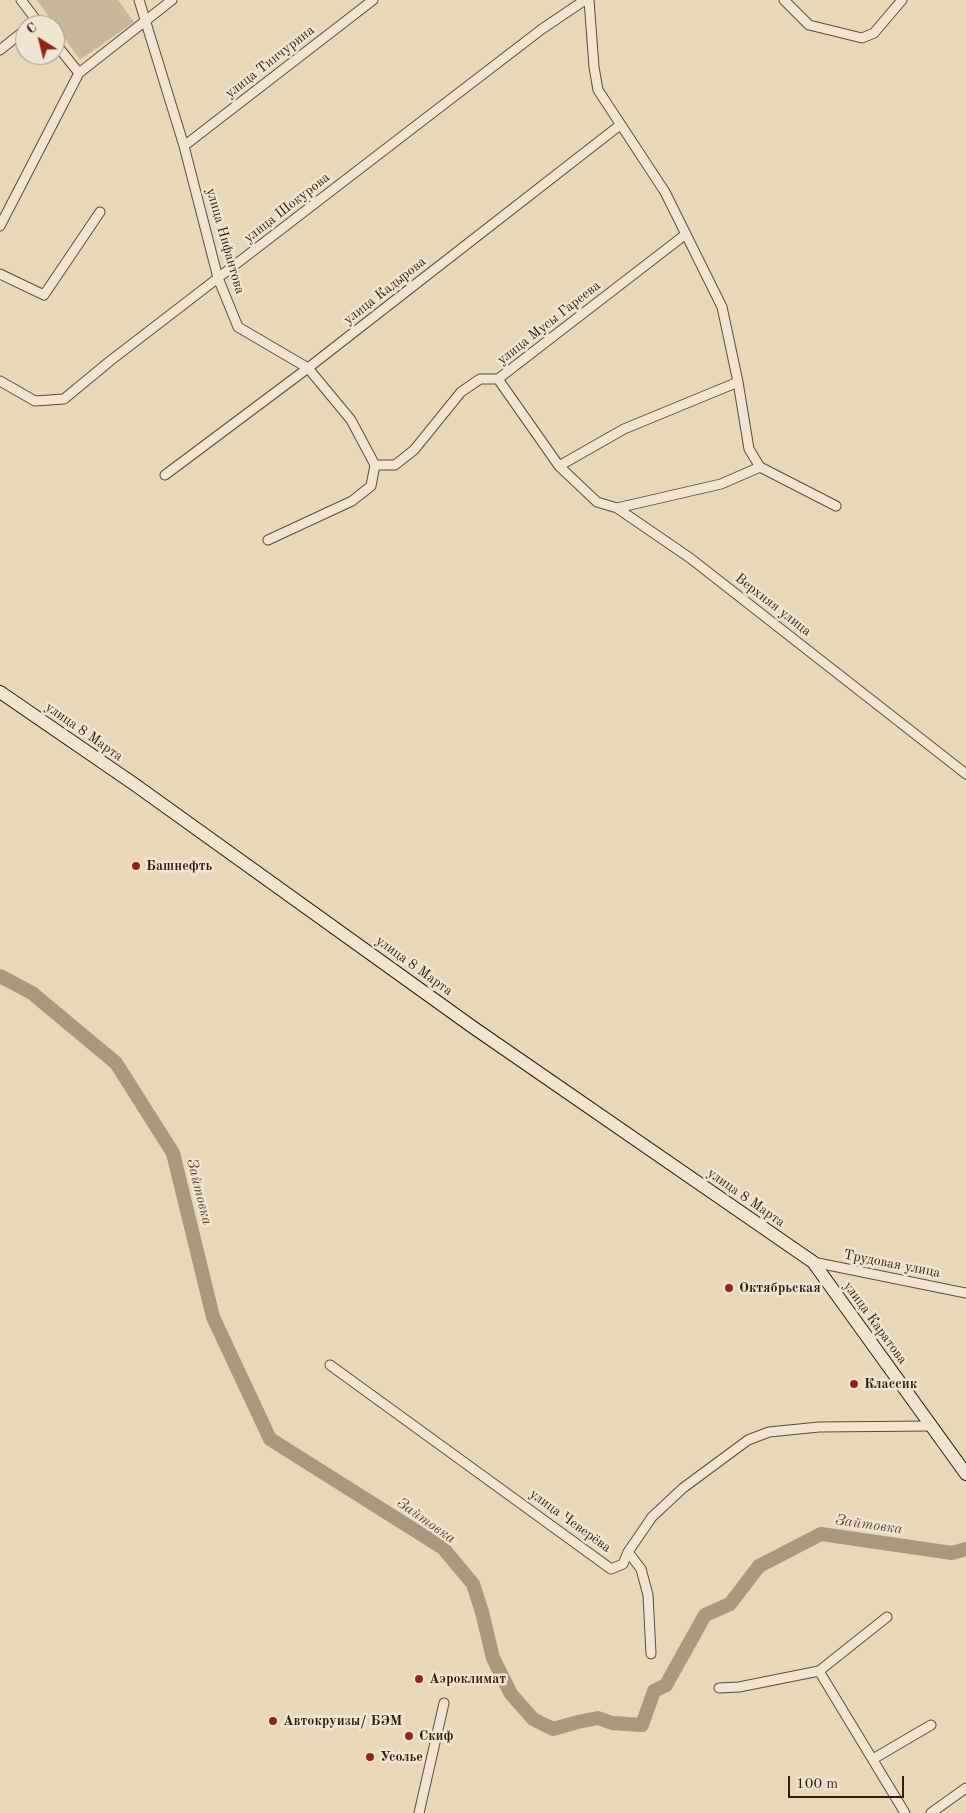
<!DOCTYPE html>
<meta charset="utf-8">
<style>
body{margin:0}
#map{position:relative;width:966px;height:1813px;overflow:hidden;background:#e9d7b9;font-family:"Old Standard TT",serif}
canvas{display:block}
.north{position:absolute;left:15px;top:15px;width:50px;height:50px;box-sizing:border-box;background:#f1e5d2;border:1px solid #a29583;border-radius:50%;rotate:324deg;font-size:14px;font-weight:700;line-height:20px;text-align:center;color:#2c1d0d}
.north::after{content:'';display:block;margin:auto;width:18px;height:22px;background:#8f2418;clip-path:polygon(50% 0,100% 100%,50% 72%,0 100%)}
.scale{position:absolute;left:788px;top:1776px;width:116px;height:22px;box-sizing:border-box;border:2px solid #2c1d0d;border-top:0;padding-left:6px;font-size:15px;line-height:18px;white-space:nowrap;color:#2c1d0d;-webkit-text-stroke:4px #f1e5d2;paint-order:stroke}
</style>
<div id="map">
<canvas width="966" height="1813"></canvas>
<div class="north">С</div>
<div class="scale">100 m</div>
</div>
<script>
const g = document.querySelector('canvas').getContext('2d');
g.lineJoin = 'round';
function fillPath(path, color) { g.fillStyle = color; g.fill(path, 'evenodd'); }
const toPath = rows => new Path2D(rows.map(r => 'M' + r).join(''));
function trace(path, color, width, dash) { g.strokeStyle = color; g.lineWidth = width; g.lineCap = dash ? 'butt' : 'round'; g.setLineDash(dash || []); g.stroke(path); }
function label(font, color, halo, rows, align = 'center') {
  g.font = font + ' "Old Standard TT",serif'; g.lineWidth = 5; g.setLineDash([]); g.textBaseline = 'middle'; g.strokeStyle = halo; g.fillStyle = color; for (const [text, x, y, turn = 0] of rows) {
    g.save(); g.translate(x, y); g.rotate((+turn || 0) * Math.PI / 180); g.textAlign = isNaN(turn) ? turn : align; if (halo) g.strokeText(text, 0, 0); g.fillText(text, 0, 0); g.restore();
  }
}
fillPath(toPath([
 [37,0,118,0,134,22,80,60]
]), '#c9b79c');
trace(toPath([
 [0,976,32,993,116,1063,173,1153,213,1317,270,1439,443,1548,473,1584,482,1612,493,1658,511,1694,533,1719,553,1729,578,1722,598,1718,612,1723,642,1725,654,1691,666,1685,705,1615,730,1604,759,1566,821,1534,952,1553,966,1549]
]), '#a9987f', 14);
const street = toPath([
 [21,0,40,25],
 [139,0,184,146,218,278,238,327,308,368,351,420,375,465],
 [589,0,594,67,598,90,665,192,722,307,738,382,749,449,760,467,836,506],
 [784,0,809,25,862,38,874,33,902,0],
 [0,50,25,30],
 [79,73,172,0],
 [184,146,373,0],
 [0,226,79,73,55,43],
 [0,274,44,295,100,212],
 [498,379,559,466,597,502,617,508,690,558,966,774],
 [0,381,35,401,64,399,110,361,409,131,542,29,585,0],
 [559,466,624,429,738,382],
 [165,475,308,368,620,125],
 [617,508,721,484,760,467],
 [268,540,352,501,371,486,375,465,395,465,414,450,461,392,480,379,498,379,686,234],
 [813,1262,966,1293],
 [330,1365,611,1569,623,1564,628,1552,652,1517,683,1488,748,1440,769,1432,819,1427,930,1426],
 [628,1552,641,1569,648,1595,651,1654],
 [887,1617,819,1671,905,1813],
 [719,1688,739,1687,819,1671],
 [873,1759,931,1725],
 [419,1813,444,1703],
 [931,1813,966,1788]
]);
const secondary = toPath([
 [0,692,134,784,474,1028,813,1262,966,1474]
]);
trace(street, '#5b4c38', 11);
trace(secondary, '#2c1d0d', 14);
trace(street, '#f1e5d2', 9);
trace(secondary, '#f1e5d2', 12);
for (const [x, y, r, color] of [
 [136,866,5,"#8f2418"],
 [729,1288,5,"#8f2418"],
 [854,1384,5,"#8f2418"],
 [419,1679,5,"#8f2418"],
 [273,1721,5,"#8f2418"],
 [409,1736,5,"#8f2418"],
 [370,1757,5,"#8f2418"]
]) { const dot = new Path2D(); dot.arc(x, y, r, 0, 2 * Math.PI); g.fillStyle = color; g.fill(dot); trace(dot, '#f1e5d2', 2); }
label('14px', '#2c1d0d', '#f1e5d2', [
 ["улица Тинчурина",270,62,-38],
 ["улица Шокурова",287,208,-38],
 ["улица Нифантова",225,241,74],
 ["улица Кадырова",385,291,-38],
 ["улица Мусы Гареева",549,323,-38],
 ["Верхняя улица",773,605,38],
 ["улица 8 Марта",84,732,35],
 ["улица 8 Марта",414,966,36],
 ["улица 8 Марта",746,1198,35],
 ["Трудовая улица",892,1264,11],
 ["улица Каратова",875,1323,54],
 ["улица Чеверёва",570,1521,36]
]);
label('bold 14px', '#2c1d0d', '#f1e5d2', [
 ["Башнефть",146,866],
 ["Октябрьская",739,1288],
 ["Классик",864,1384],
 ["Аэроклимат",429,1679],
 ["Автокруизы/ БЭМ",283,1721],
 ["Скиф",419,1736],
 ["Усолье",380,1757]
], 'left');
label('italic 15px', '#584835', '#f1e5d2', [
 ["Зайтовка",199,1192,76],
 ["Зайтовка",426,1521,35],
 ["Зайтовка",869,1525,8]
]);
</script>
